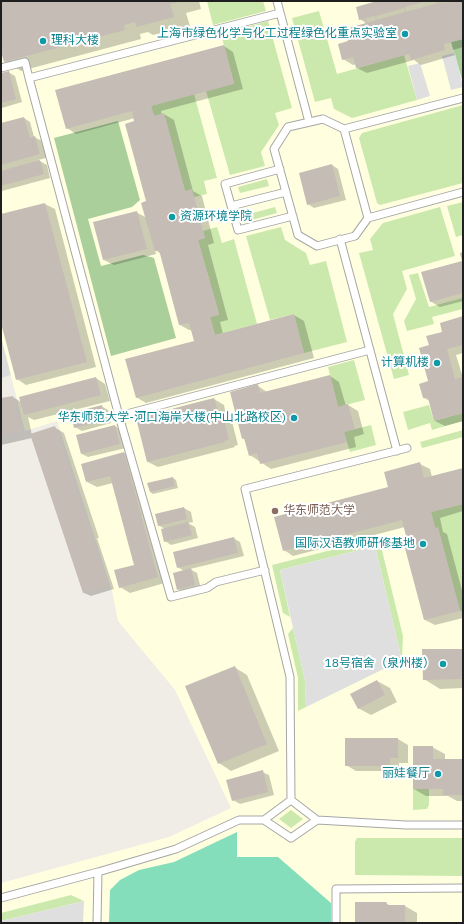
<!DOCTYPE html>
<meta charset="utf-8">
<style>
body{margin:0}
#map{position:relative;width:464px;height:924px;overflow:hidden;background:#f0ece6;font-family:"IBM Plex Sans",sans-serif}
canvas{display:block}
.frame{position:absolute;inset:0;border:2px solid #1f1f1f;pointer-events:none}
</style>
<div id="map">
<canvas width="464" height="924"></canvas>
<div class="frame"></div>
</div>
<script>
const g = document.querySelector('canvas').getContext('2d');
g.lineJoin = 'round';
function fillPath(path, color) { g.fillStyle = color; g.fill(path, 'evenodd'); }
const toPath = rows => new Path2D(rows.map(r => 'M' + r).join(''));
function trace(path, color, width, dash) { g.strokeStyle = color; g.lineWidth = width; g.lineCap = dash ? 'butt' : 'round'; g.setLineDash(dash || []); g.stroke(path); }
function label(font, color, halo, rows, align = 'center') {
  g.font = font + ' "IBM Plex Sans","Noto Sans SC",sans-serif'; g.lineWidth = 4; g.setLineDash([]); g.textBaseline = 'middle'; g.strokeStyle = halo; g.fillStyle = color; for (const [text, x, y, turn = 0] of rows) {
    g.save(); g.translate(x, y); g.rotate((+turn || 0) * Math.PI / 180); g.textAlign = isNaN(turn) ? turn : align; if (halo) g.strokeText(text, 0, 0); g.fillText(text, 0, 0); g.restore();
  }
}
fillPath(toPath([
 [1,336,11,375,1,378]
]), '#dddcdc');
fillPath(toPath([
 [1,1,463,1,463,923,1,923,1,883,169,837,231,808,175,690,118,621,112,591,57,421,25,431,1,336]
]), '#ffffe0');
fillPath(toPath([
 [207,1,263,1,266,11,213,25],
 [319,11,337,74,404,55,417,100,352,118,334,109,331,98,315,102,292,18],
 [268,21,292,108,275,113,279,125,261,152,265,166,230,175,206,91,234,83,221,34],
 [194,94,217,178,204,181,207,194,194,197,185,191,164,114,154,116,151,106],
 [463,105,463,183,380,205,377,203,359,138,362,133],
 [267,179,269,186,240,193,238,187],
 [463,202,463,235,456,237,447,206],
 [275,207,277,213,248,221,246,215],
 [440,207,455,256,402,271,407,289,393,314,409,375,394,379,359,253,373,250,370,239,383,223],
 [217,227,222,243,234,239,257,324,215,335,210,317,219,314,198,240,205,238,203,231],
 [281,227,285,240,306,253,310,265,326,261,347,342,304,353,294,314,270,320,246,236],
 [418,273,429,307,463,298,463,309,432,317,434,324,407,331,404,321,416,299,409,275],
 [354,360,365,400,338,407,328,367],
 [429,405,434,421,463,413,463,421,432,430,430,423,408,430,403,412],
 [371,425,376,445,350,452,344,432],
 [463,430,463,437,422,448,420,442],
 [463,504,463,611,460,611,438,528,435,528,431,512],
 [379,538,403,636,402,660,375,546,280,570,290,617,283,613,272,565],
 [293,628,305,681,306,707,298,711,298,678,288,634],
 [413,789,429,789,429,805,427,809,413,810],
 [291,810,303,819,291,828,279,819],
 [357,838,463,838,463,876,355,875,355,842],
 [71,895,84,901,1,921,1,913]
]), '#cbe9ac');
fillPath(toPath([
 [463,39,463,83,451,42],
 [118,121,140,200,132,207,88,219,101,266,143,255,154,258,176,338,111,356,54,138]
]), '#aacf9b');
fillPath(toPath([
 [237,832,237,857,278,857,331,903,331,923,109,923,110,890,120,880,139,870,174,862]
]), '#85debb');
fillPath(toPath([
 [455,53,463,87,451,90,442,56],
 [420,63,430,96,417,100,408,66],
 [375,546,402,660,306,707,305,681,280,570],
 [84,901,83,923,1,923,1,921]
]), '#dfdfdf');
fillPath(toPath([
 [1,1,199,1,201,9,186,13,190,26,153,35,148,32,140,34,141,39,21,71,5,61,1,48],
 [381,1,463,1,463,47,453,50,455,55,421,65,414,60,367,73,357,68,356,64,353,65,343,59,350,42,367,24,360,19],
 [224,46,233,52,243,89,161,111,162,115,164,114,174,120,193,191,202,196,214,243,208,245,228,320,220,322,223,334,294,315,304,321,314,358,146,403,136,397,195,341,192,330,189,330,180,325,161,254,155,250,156,254,114,265,104,260,136,212,147,218,147,202,135,118,76,134,67,128],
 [8,72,15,76,22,102,2,108,1,74],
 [24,118,30,122,34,137,42,141,46,158,38,160,47,165,50,178,2,191,1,124],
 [332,165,338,169,346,200,314,208,308,204],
 [45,204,55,209,96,367,26,385,17,379,1,319,1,215],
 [463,262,463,301,440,307,430,301],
 [463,317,463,353,456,355,463,378,463,421,445,426,435,421,430,401,424,398,430,382,430,346],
 [330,376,339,382,346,406,348,405,358,411,364,434,354,437,356,447,271,469,250,455,246,440,242,438,258,386,267,392],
 [96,378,105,384,110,401,34,420,28,417,32,435,54,427,64,433,99,538,97,538,114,589,91,596,84,593,32,438,1,445,1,399,13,397,21,402],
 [214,399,224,405,226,415,231,418,238,445,234,446,235,447,158,467,148,462,137,419],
 [101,406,108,410,111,423,82,431,75,427],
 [115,426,121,430,126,448,88,457,82,454],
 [124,453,133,458,168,582,130,593,120,587,136,565,113,483,97,487,87,482],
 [420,464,430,469,432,477,463,469,463,511,440,518,443,532,447,534,463,594,463,618,435,625,425,620,404,537,407,536,405,527,293,556,284,550,390,488],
 [173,478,176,480,178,488,153,494,150,492],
 [184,508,191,512,193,522,188,523,195,527,198,538,171,545,165,541,165,529,158,525],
 [233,538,240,542,244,556,190,569,197,573,201,589,185,593,178,589,184,571,178,567],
 [463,650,463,688,440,689,424,679],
 [234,667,247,675,279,751,231,771,219,763],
 [377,681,390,688,397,702,371,715,358,708],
 [398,739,408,745,408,763,399,763,399,771,356,771,346,765],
 [432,747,445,754,445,760,463,760,463,801,457,801,448,796,426,796,414,789],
 [262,772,269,775,274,795,240,804,233,800],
 [385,903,390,906,405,906,417,913,417,923,356,923]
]), '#0003');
fillPath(toPath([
 [1,1,180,1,180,2,170,4,174,17,136,27,135,22,124,25,125,30,4,62,1,51],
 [377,1,427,1,405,7,406,12,438,3,438,1,440,3,463,1,463,39,444,44,445,50,411,60,409,54,356,68,353,57,342,60,338,44,348,41,345,29,366,23,365,19,359,20,356,7],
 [404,8,405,12,377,20,376,16],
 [375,16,376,20,367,23,366,18],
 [224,45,234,84,151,106,154,116,164,113,185,191,192,189,205,238,198,240,219,315,210,317,215,335,294,314,304,353,136,398,125,359,194,341,189,323,179,325,159,250,155,251,141,203,146,201,125,124,134,121,132,111,66,129,55,90],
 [9,71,16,99,1,103,1,73],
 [24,117,30,138,35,136,40,154,1,165,1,123],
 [40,160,44,174,1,186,1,171],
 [332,164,340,196,307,205,299,173],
 [45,203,87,362,16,380,1,323,1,214],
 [137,211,147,249,103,260,93,222],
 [463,252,463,293,430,302,421,272,462,261,460,253],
 [463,316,463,345,447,349,455,379,463,377,463,413,434,421,428,398,423,398,419,384,428,381,419,348,429,345,426,336,442,332,440,323],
 [330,375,338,407,348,404,355,429,344,432,347,442,260,464,257,453,249,456,244,438,242,439,230,392,258,384,260,393],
 [96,377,101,395,24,415,19,397],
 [13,396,21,431,1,435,1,398],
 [214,398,218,412,222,411,229,439,225,441,225,442,147,462,136,418],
 [102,405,105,420,74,428,71,413],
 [115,425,120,444,81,454,76,435],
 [55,426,108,585,83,593,30,434],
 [124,452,158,577,119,588,114,570,134,565,110,476,86,482,81,464],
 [420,462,424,478,463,468,463,504,431,512,435,528,438,527,460,611,424,620,402,537,406,536,402,520,283,551,274,517,388,487,384,472],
 [173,477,175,486,150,492,147,483],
 [184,507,187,519,158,526,155,514],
 [188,522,192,535,164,542,161,529],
 [234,537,238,553,177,568,173,552],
 [191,568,195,585,177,590,173,573],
 [422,649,463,649,463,679,423,680],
 [235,666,267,744,218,764,185,686],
 [377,680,385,695,358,709,350,694],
 [345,738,398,738,398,758,390,758,390,766,345,766],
 [413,746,433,746,433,759,463,759,463,795,443,795,443,789,413,789],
 [263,770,268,792,232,801,226,780],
 [355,902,386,902,388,905,405,905,405,923,355,923]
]), '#c5bcb5');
const lane = toPath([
 [277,1,309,122],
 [1,68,25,62,29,78,280,13],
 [29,78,119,416,370,350],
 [323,119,344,129,368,218,355,236,317,246,298,235,274,149,288,127,323,119],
 [344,129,463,98],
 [280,169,225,184,238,230,293,216],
 [231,206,286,192],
 [368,218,463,192],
 [340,239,397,451],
 [119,416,171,597,207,588,216,582,265,570],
 [291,800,290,677,245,489,407,448],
 [264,820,291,838,317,820],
 [1,898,98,872],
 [97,923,98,872,176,849,239,820,264,820,291,800,317,820,406,825,463,825],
 [336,923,336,889,463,888]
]);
trace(lane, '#a6a6a6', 9);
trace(lane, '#fff', 7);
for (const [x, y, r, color] of [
 [405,34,4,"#0f9aa8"],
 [43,41,4,"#0f9aa8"],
 [172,217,4,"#0f9aa8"],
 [437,363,4,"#0f9aa8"],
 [294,418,4,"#0f9aa8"],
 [275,511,4,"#8d6e63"],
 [423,544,4,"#0f9aa8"],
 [443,664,4,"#0f9aa8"],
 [438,774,4,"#0f9aa8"]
]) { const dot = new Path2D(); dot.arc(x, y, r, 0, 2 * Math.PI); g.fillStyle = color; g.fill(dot); trace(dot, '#fff', 1.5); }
label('12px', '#0d838f', '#fff', [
 ["上海市绿色化学与化工过程绿色化重点实验室",397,34],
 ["理科大楼",51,41,"left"],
 ["资源环境学院",180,217,"left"],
 ["计算机楼",429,363],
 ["华东师范大学-河口海岸大楼(中山北路校区)",286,418],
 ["国际汉语教师研修基地",415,544],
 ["18号宿舍（泉州楼）",435,664],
 ["丽娃餐厅",430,774]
], 'right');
label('12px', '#785e54', '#fff', [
 ["华东师范大学",283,511]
], 'left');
</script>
